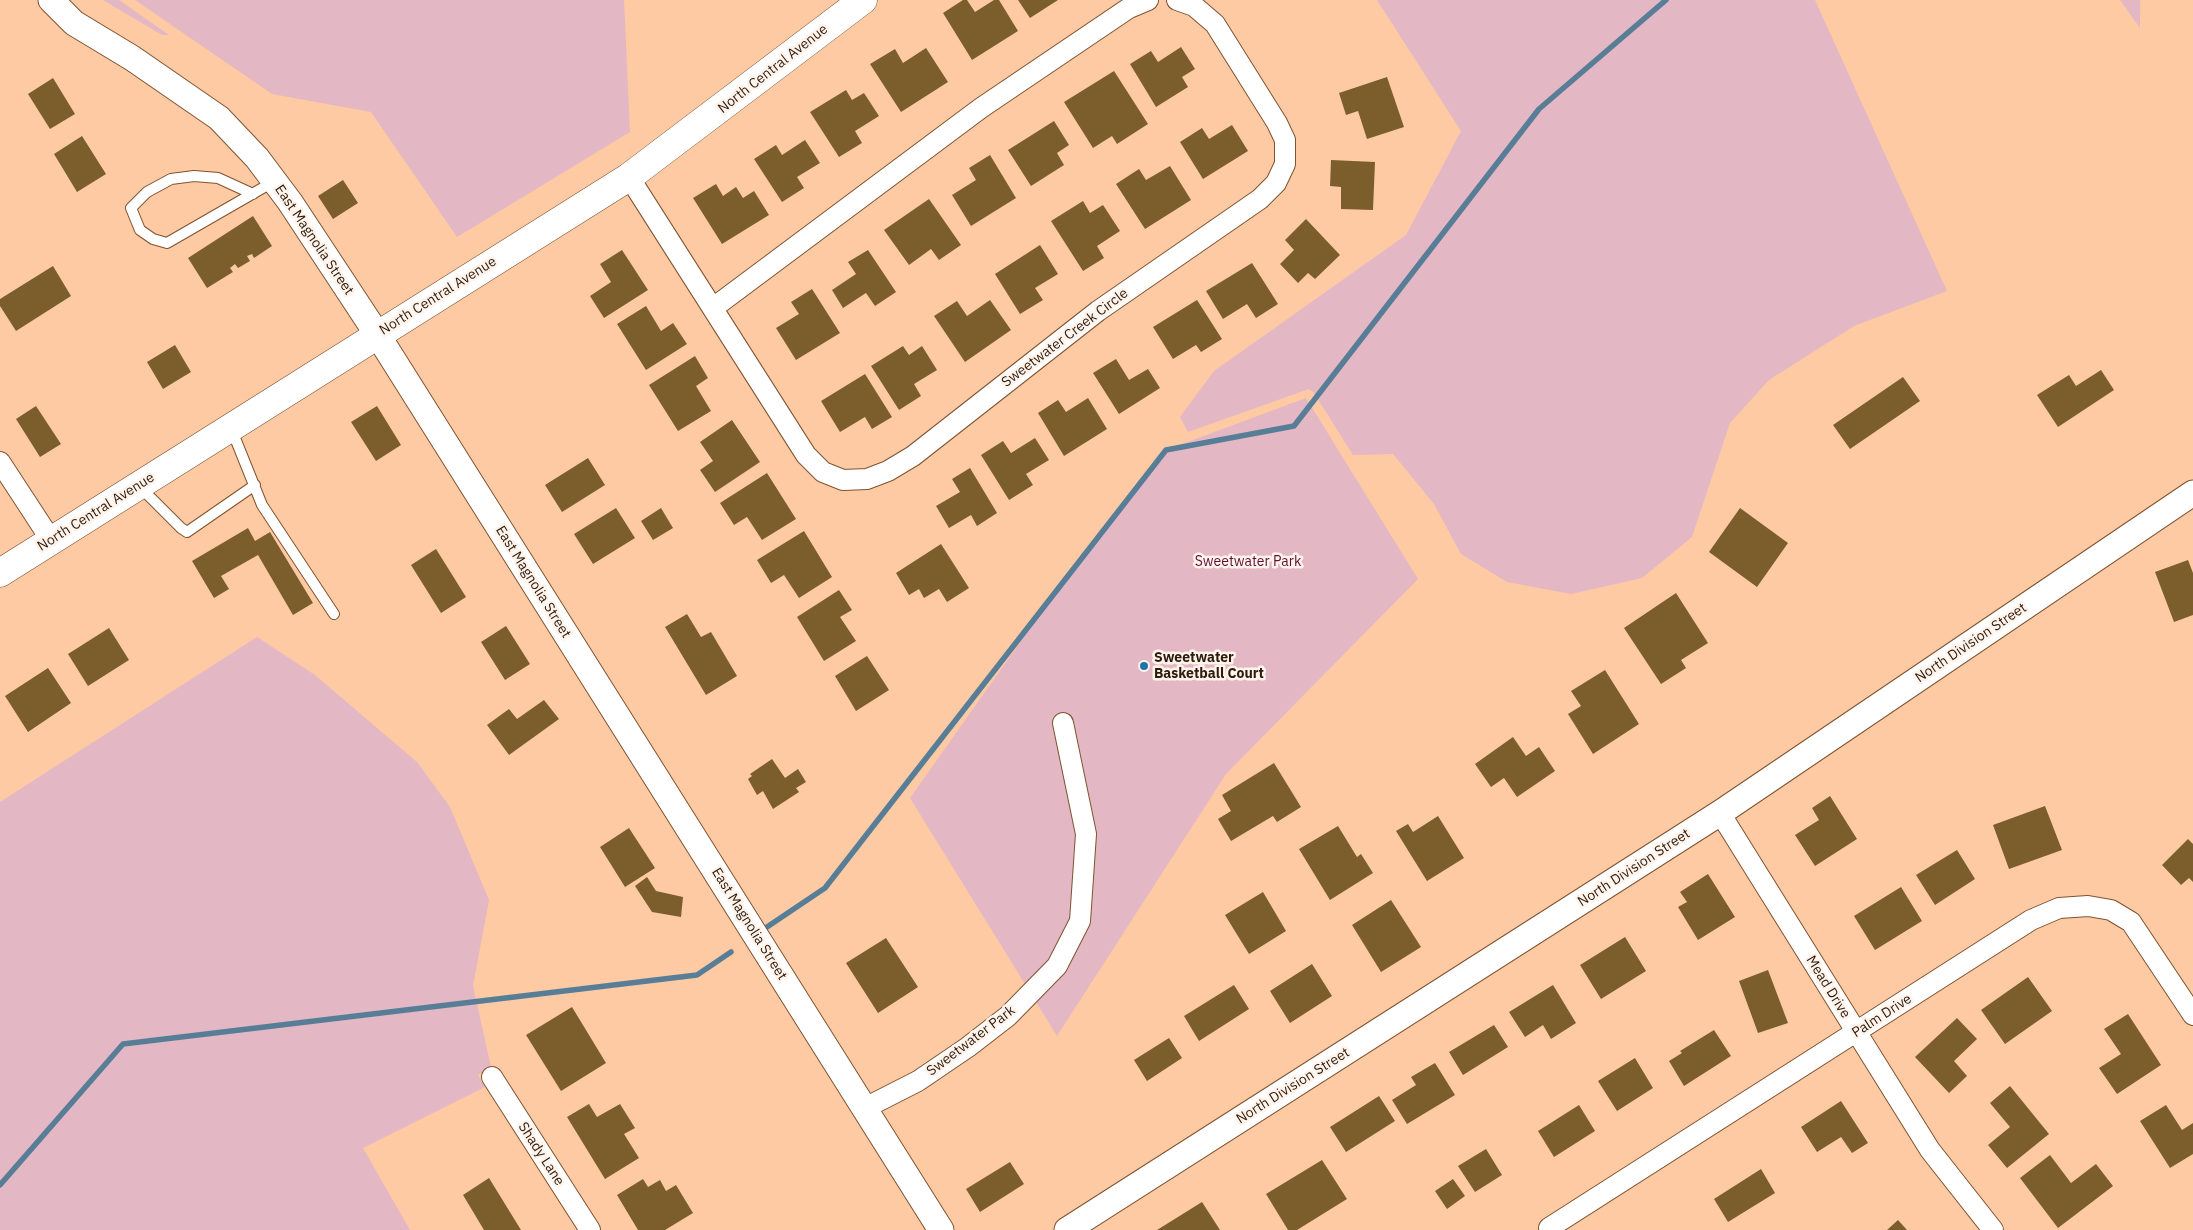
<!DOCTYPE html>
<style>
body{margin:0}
canvas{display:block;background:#fdcaa3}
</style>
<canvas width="2193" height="1230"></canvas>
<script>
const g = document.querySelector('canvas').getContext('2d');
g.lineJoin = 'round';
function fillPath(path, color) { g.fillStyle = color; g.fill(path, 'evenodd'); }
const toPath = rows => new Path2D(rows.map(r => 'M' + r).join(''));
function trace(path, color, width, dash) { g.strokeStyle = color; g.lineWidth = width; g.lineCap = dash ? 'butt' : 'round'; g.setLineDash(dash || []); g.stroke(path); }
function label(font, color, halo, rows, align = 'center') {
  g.font = font + ' "IBM Plex Sans",sans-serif'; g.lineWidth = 5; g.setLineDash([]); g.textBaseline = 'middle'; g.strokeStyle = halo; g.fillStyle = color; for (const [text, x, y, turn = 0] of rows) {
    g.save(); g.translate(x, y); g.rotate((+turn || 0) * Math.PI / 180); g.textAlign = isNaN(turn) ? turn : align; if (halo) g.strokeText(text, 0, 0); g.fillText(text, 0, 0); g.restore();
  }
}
fillPath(toPath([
 [103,0,119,0,169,35,162,35],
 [135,0,624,0,630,132,457,237,371,112,272,94],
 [1377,0,1815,0,1947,291,1854,326,1769,380,1730,423,1692,537,1642,578,1571,594,1507,582,1461,554,1434,504,1393,454,1353,455,1314,393,1309,389,1188,432,1180,417,1214,371,1406,235,1461,131],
 [2120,0,2140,0,2140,28],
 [1306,398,1418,579,1226,774,1057,1036,910,798,1055,593,1166,450],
 [257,637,315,675,417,762,450,807,489,900,473,986,491,1067,478,1075,485,1087,363,1148,410,1230,0,1230,0,802]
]), '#e4b7c4');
trace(toPath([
 [761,931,825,888,1166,450,1294,426,1539,109,1666,0],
 [0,1185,123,1044,697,975,731,952]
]), '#587e97', 5.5);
fillPath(toPath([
 [963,0,967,0,975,12,994,0,999,0,1018,31,972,60,943,13],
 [1018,0,1058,0,1030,18],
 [1181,47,1195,69,1182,77,1188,87,1156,107,1130,64,1151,51,1158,62],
 [926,48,948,82,901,112,870,64,895,49,903,63],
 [1114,71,1148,124,1117,144,1112,136,1093,148,1064,102],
 [1387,77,1404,127,1367,139,1358,111,1346,115,1339,93],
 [53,78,75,114,50,129,28,94],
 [846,90,852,100,864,93,879,116,855,131,862,143,839,157,810,112],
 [1054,121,1069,145,1057,153,1064,165,1031,186,1008,150],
 [1232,125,1248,151,1203,179,1180,142,1202,128,1209,139],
 [82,136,106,174,77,192,54,154],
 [805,140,820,163,797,177,804,188,782,202,754,159,776,145,782,155],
 [990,155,1016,198,971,226,952,195,976,180,969,168],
 [1331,160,1375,162,1373,210,1341,209,1341,187,1330,186],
 [1170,166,1191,200,1145,229,1116,184,1139,169,1146,180],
 [343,180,358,203,333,219,318,196],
 [716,184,723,196,736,187,743,198,754,191,769,215,722,244,693,198],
 [929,199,961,245,939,260,931,249,909,265,884,230],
 [1083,201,1090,213,1103,205,1120,231,1097,246,1104,258,1083,271,1051,221],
 [253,216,272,246,254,258,252,254,247,256,250,261,238,268,235,264,230,268,233,272,207,288,188,258],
 [1306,219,1340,255,1315,279,1308,273,1298,283,1280,264,1294,250,1285,240],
 [1040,245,1058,274,1035,288,1043,300,1020,314,995,274],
 [622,250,648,290,604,318,590,296,611,282,600,264],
 [868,250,896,292,875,306,866,293,843,308,832,290,856,274,848,262],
 [1252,263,1278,304,1256,318,1247,304,1223,319,1206,291],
 [53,266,71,296,16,331,0,306,0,299],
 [812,289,840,333,796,360,776,328,799,314,791,302],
 [990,300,1011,330,965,362,934,316,957,301,967,316],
 [1197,300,1222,339,1201,352,1196,345,1173,359,1153,327],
 [646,306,661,331,673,323,687,344,646,370,617,324],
 [175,345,191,372,163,389,147,362],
 [903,346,909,355,922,346,937,370,914,384,921,396,899,410,871,366],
 [695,356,708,378,696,386,711,411,678,431,649,385],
 [1116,359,1129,380,1148,369,1160,388,1119,414,1093,373],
 [2101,370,2114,390,2058,427,2037,395,2069,375,2076,386],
 [865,374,892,417,872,429,865,417,840,432,821,401],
 [1903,377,1920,401,1850,449,1833,425],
 [1088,398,1107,429,1064,456,1038,413,1058,400,1066,412],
 [36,406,61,444,40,457,16,419],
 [377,406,401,445,376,461,351,422],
 [732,420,760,462,715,492,700,470,713,461,700,442],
 [1035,438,1049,460,1026,474,1033,485,1009,500,981,455,1003,441,1011,453],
 [588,458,605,485,562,512,545,485],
 [970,468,997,513,977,526,971,515,949,528,936,506,960,492,952,479],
 [767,473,796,519,762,540,747,517,734,525,720,503],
 [616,508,635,538,593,564,574,534],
 [661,508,673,528,653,540,641,521],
 [1740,508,1788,543,1757,587,1709,552],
 [248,528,255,541,270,532,313,603,293,615,258,555,221,576,229,589,214,598,192,561],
 [804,531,832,577,799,598,784,575,771,583,757,560],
 [941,544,969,588,947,602,939,589,924,598,919,589,909,595,896,573],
 [436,549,466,597,441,613,411,565],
 [2188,560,2193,573,2193,615,2174,622,2155,572],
 [839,590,852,610,840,617,856,641,824,661,797,617],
 [1676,593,1708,643,1681,660,1686,668,1661,684,1624,628],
 [687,614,701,637,711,632,737,676,706,695,665,627],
 [506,626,530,664,505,680,481,642],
 [109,628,129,660,88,686,68,654],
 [867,656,889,690,856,711,835,676],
 [48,668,71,703,28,732,5,696],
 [1605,670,1639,724,1593,754,1568,714,1581,706,1571,691],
 [544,700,559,719,509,755,487,725,509,709,517,719],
 [1513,737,1526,756,1539,747,1555,771,1517,797,1504,778,1491,787,1475,764],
 [772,759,785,778,798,769,806,782,796,788,799,792,773,809,763,791,757,795,748,779,752,776,750,774],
 [1274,763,1301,807,1277,822,1273,816,1231,841,1218,819,1231,811,1222,795],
 [1830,796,1857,839,1815,866,1795,835,1819,820,1812,808],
 [2045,806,2062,850,2009,869,1993,825],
 [1438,816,1464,858,1427,881,1396,831,1408,824,1413,832],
 [1338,826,1357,857,1361,854,1373,873,1330,900,1299,849],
 [629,828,655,868,625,887,600,847],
 [2188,839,2193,844,2193,882,2189,878,2181,885,2162,865],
 [1957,850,1975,879,1935,905,1916,875],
 [1708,874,1735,917,1698,940,1678,907,1687,902,1680,892],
 [647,877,656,891,683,897,681,917,652,912,635,886],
 [1901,887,1922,921,1875,950,1854,916],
 [1263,892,1286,931,1249,954,1225,915],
 [1391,900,1421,947,1381,972,1352,925],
 [1625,937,1646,971,1601,999,1580,965],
 [886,938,918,987,878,1013,846,963],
 [1312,964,1332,996,1290,1023,1270,991],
 [1768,970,1788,1023,1758,1033,1739,981],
 [2028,977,2052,1011,2005,1044,1981,1010],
 [1234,985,1249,1009,1199,1041,1184,1016],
 [1553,985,1576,1023,1551,1039,1543,1025,1525,1037,1509,1012],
 [572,1007,606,1063,561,1091,526,1035],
 [2128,1014,2161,1065,2117,1094,2099,1068,2121,1054,2104,1029],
 [1957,1018,1977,1039,1954,1061,1967,1076,1949,1093,1915,1057],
 [1494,1025,1508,1047,1463,1075,1449,1052],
 [1714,1030,1731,1056,1684,1086,1669,1061,1682,1053,1680,1051],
 [1169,1038,1182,1058,1147,1081,1134,1060],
 [1635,1058,1653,1088,1617,1111,1598,1081],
 [1435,1063,1455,1095,1407,1124,1392,1100,1416,1085,1411,1077],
 [2010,1086,2049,1134,2007,1168,1988,1145,2010,1127,1990,1103],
 [1379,1096,1395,1121,1346,1152,1330,1127],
 [1841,1101,1868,1143,1852,1153,1841,1137,1817,1152,1801,1127],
 [589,1104,597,1117,620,1104,635,1128,624,1134,639,1158,605,1179,567,1117],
 [1579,1105,1595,1131,1554,1157,1538,1131],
 [2166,1105,2182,1130,2193,1123,2193,1154,2170,1168,2140,1121],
 [1486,1149,1502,1175,1475,1192,1458,1166],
 [2050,1155,2071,1183,2096,1164,2113,1186,2058,1228,2020,1178],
 [1322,1160,1347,1199,1297,1230,1288,1230,1266,1194],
 [1010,1162,1024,1184,980,1212,966,1189],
 [1761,1169,1775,1193,1728,1222,1714,1199],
 [489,1178,521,1230,484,1230,463,1195],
 [643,1179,648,1187,660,1180,666,1191,676,1185,693,1213,665,1230,638,1230,617,1195],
 [1453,1179,1465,1196,1447,1209,1435,1191],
 [1202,1202,1220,1230,1157,1230],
 [1898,1220,1907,1230,1887,1230]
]), '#7b5e2c');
const service = toPath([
 [253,194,218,178,194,176,171,179,147,192,131,208,140,230,153,239,167,243,273,182],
 [231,428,262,505,334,614],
 [140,487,181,528,187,532,255,485]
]);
const minor = toPath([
 [629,177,806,455,823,472,843,480,867,479,888,471,913,456,1098,311,1260,199,1276,183,1285,164,1285,140,1277,123,1215,24,1194,6,1177,0],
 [713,308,981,108,1129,8,1148,0],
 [0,462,51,540],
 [1720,813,1930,1150,1993,1230],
 [492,1077,590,1230],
 [865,1108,918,1081,968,1047,1008,1016,1057,966,1080,921,1086,834,1063,723],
 [1549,1228,2031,920,2059,908,2088,906,2111,910,2131,922,2193,1015]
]);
const tertiary = toPath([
 [51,0,74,23,132,58,219,118,257,158,290,202,377,334,941,1230],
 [1067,1230,1720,813,2193,493]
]);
const primary = toPath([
 [0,573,629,177,863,0]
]);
trace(service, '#7f5330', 12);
trace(minor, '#7f5330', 22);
trace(tertiary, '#7f5330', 27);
trace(primary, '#7f5330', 29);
trace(service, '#fff', 10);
trace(minor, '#fff', 20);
trace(tertiary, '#fff', 25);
trace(primary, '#fff', 28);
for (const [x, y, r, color] of [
 [1144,666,5,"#1f75a5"]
]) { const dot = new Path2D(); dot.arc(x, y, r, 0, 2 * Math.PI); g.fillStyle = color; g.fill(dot); trace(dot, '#fff4ec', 2); }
label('14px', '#2d1b0c', '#fff4ec', [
 ["North Central Avenue",773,69,-38],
 ["East Magnolia Street",314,240,56],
 ["North Central Avenue",438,296,-32],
 ["Sweetwater Creek Circle",1065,338,-37],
 ["North Central Avenue",96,512,-32],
 ["East Magnolia Street",533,582,58],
 ["North Division Street",1971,643,-34],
 ["North Division Street",1634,868,-33],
 ["East Magnolia Street",749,924,58],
 ["Mead Drive",1828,987,58],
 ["Palm Drive",1882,1016,-33],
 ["Sweetwater Park",971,1041,-37],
 ["North Division Street",1293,1086,-32],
 ["Shady Lane",541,1154,57]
]);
label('14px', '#610f34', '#fff4ec', [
 ["Sweetwater Park",1248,562]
]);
label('bold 14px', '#2d1b0c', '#fff4ec', [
 ["Sweetwater",1154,658],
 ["Basketball Court",1154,674]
], 'left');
</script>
